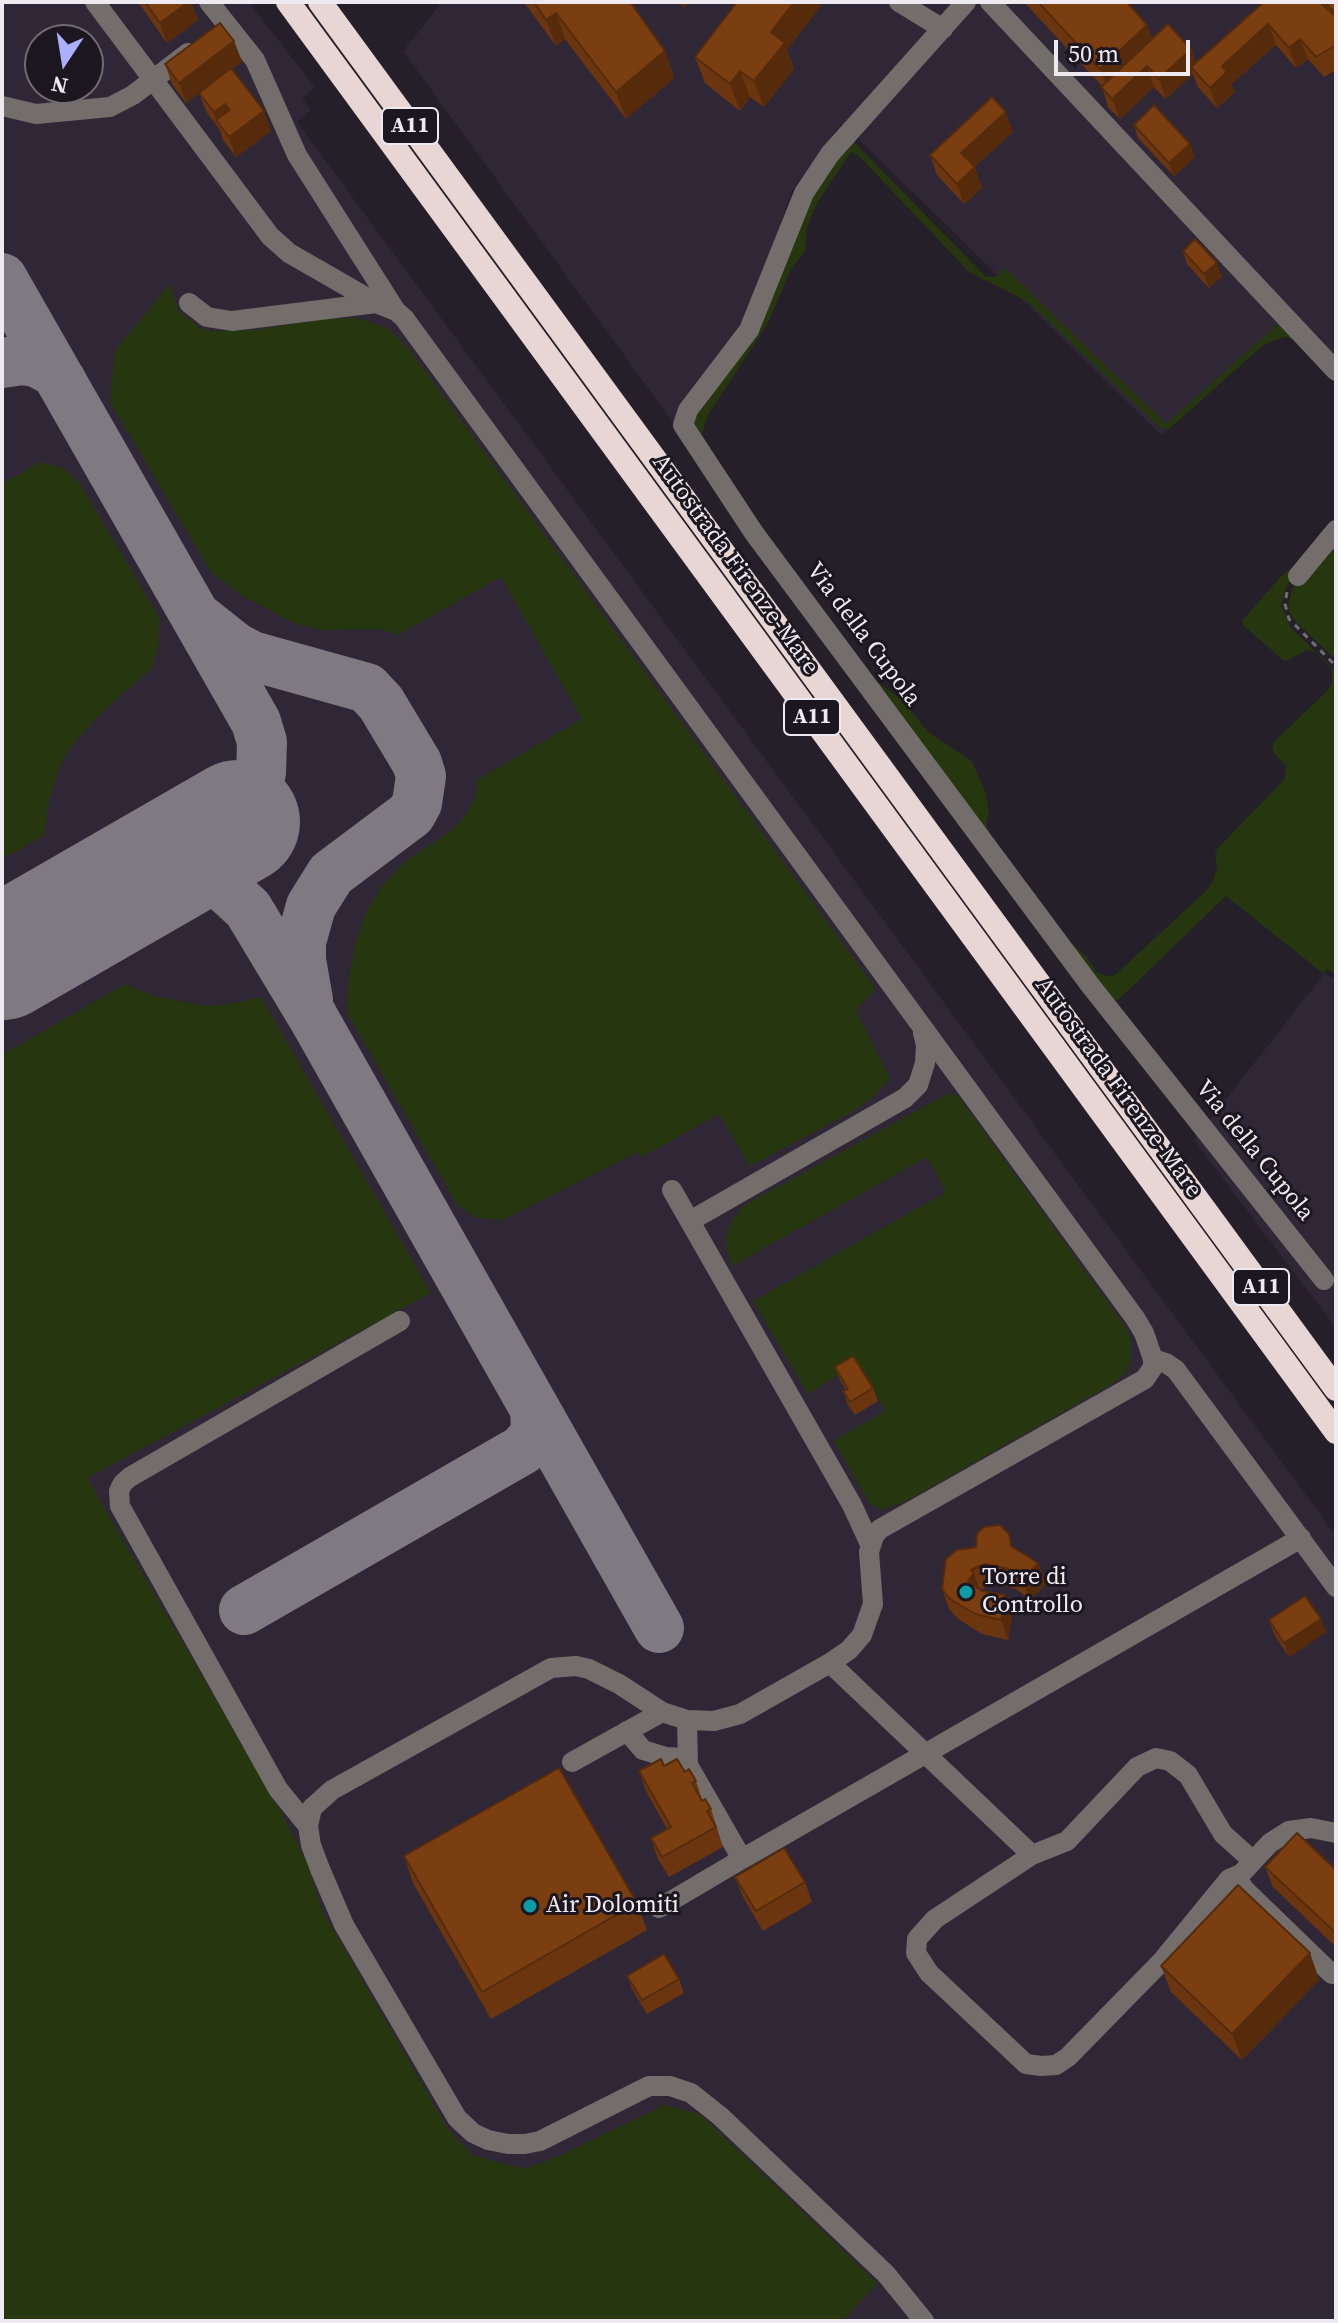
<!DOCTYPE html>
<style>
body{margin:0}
#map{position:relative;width:1338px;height:2323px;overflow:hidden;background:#251f29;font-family:"Source Serif 4",serif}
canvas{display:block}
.frame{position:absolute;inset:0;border:4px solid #eeeaf1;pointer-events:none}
.north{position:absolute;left:24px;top:24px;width:80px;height:80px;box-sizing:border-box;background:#1c161f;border:2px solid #706b73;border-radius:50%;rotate:192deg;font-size:22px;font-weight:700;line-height:32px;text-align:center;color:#eeeaf1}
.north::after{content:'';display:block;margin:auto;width:28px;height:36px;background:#aab0fc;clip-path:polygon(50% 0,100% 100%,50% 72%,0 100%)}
.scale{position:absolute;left:1054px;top:40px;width:136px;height:36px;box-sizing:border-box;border:4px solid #eeeaf1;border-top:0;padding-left:10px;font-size:24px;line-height:28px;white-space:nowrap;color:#eeeaf1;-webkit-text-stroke:6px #1c161f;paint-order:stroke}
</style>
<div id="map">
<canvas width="1338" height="2323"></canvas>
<div class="frame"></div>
<div class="north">N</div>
<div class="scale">50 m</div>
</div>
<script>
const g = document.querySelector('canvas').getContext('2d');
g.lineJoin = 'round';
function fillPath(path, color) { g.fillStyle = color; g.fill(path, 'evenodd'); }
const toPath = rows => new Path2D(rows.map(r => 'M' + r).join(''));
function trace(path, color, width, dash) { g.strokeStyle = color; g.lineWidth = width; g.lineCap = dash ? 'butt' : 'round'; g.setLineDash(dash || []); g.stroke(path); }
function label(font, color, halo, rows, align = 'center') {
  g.font = font + ' "Source Serif 4",serif'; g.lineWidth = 6; g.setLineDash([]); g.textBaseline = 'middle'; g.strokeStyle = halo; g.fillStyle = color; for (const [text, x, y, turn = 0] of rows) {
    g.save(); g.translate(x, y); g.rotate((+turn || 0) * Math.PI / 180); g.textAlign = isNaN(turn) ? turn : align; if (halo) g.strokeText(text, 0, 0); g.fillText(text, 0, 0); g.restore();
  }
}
fillPath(toPath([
 [2,2,249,2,315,88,302,98,311,110,297,122,1336,1536,1336,2321,2,2321],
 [40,40,88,40,88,88,40,88],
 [442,2,1336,2,1336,369,1288,323,1161,435,842,123,791,192,751,315,675,425,403,51],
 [1324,974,1336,980,1336,1328,1194,1140]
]), '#302736');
fillPath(toPath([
 [850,138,986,277,996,277,1005,268,1166,424,1279,323,1290,326,1336,377,1307,345,1286,337,1272,341,1261,347,1169,429,1159,427,1030,303,969,272,859,156,851,152,817,203,807,227,805,251,791,269,768,323,708,415,702,433,712,456,867,674,904,702,928,732,972,761,986,794,989,812,986,823,991,840,1073,945,1087,957,1096,972,1107,976,1115,975,1207,890,1213,881,1217,867,1215,854,1217,849,1284,780,1286,766,1274,753,1272,748,1274,742,1327,691,1332,683,1332,669,1314,651,1307,650,1288,660,1283,660,1243,625,1242,621,1283,574,1304,560,1336,523,1287,585,1281,605,1291,628,1336,671,1336,975,1327,969,1324,974,1226,896,1119,999,1112,1001,1105,995,892,712,703,453,693,432,694,412,755,332,808,199],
 [170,284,179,312,199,327,211,331,254,330,325,319,358,318,387,328,410,350,876,989,856,1010,890,1078,874,1096,854,1111,750,1166,719,1114,642,1157,638,1152,503,1220,478,1218,458,1206,347,1012,348,983,356,941,367,910,380,889,402,864,452,830,465,816,475,799,477,780,582,719,501,577,398,635,379,629,321,630,294,623,244,597,211,572,110,402,115,350],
 [40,462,63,468,79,482,160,619,158,645,152,668,96,718,68,751,57,774,49,801,44,836,2,859,2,484],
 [1336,537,1336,660,1296,622,1290,614,1288,606,1292,589],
 [125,984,154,996,205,1006,231,1004,261,997,431,1293,87,1478,284,1817,308,1865,322,1910,448,2129,472,2155,524,2169,559,2156,664,2105,700,2114,877,2283,843,2321,2,2321,2,1055],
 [949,1093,958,1096,1127,1329,1131,1340,1131,1360,1126,1372,1117,1381,906,1501,883,1510,870,1504,834,1441,885,1411,860,1367,857,1363,808,1394,753,1301,946,1192,927,1157,732,1266,726,1248,726,1238,732,1220,743,1206]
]), '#26370f');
trace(toPath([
 [2,278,256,722,262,742,261,773,248,805,239,818,221,833],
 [2,363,22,360,36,362,55,372,62,382],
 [201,620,235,647,252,656,367,688,381,703,417,763,421,776,417,803,411,814,331,874,311,906,301,942,301,960,308,1000],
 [89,909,144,881,177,874,194,875,211,880,224,887,248,909,313,1017,659,1628],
 [244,1610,522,1450,533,1438,536,1430,535,1411]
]), '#7f7a82', 50);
trace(toPath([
 [2,958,238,822]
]), '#7f7a82', 124);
trace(toPath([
 [1287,592,1285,604,1289,619,1336,666]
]), '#706b74', 3, [6, 6]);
trace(toPath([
 [95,2,270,236,289,253,376,303,396,311,404,318,1135,1318,1144,1333,1153,1359,1153,1367,1145,1379,880,1529,874,1536,869,1552,873,1604,862,1635,849,1650,830,1663,740,1714,714,1721,687,1720,662,1712,619,1684,589,1669,576,1666,551,1668,332,1790,312,1808,308,1826],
 [209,2,255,60,297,155,396,311],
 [899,2,943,29],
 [966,2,830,154,804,193,749,330,688,410,683,425,754,533,1090,985,1324,1280],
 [990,2,1336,371],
 [2,106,36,114,110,107,133,95,188,53],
 [189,303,207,317,232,321,376,303],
 [1298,576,1336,530],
 [672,1190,852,1505,870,1544],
 [690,1221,905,1098,918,1085,925,1063,926,1045,923,1033],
 [400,1321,130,1477,123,1483,119,1491,120,1506,278,1789,308,1826,311,1845,320,1869,344,1925,457,2118,473,2133,488,2140,508,2144,525,2144,540,2141,649,2086,670,2086,691,2093,720,2116,886,2274,924,2321],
 [1153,1359,1166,1363,1176,1370,1336,1587],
 [830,1663,1032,1855,1067,1841,1137,1767,1156,1758,1170,1761,1188,1775,1223,1834,1253,1861],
 [687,1720,688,1765,742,1859,1301,1538],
 [627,1731,643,1750,666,1757,686,1758],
 [572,1762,662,1712],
 [1336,1833,1311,1828,1289,1831,1270,1843,1241,1874,1239,1881,1245,1890,1332,1974,1336,1974],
 [1032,1855,935,1919,917,1939,916,1953,929,1973,1026,2064,1041,2066,1056,2065,1068,2057,1161,1962,1229,1879,1241,1874],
 [659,1908,742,1859]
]), '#736d6b', 20);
trace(toPath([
 [288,2,1336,1432],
 [320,2,1336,1389]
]), '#e7d6d3', 24);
fillPath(toPath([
 [138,2,191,2,198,20,167,43],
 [524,2,630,2,665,51,674,78,626,119,565,39,556,46],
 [1024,2,1127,2,1147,25,1152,39,1196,62,1264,2,1336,2,1336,70,1324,77,1308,59,1296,68,1276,45,1231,84,1235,92,1217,108,1198,87,1193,74,1166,99,1154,87,1120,119,1108,107,1102,86],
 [234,41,242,62,232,69,264,111,271,131,236,157,223,140,220,130,207,113,199,93,186,103,172,84,165,64],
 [787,50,794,69,764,107,750,97,740,111,705,83,695,57],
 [1134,125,1195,157,1174,176,1138,138],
 [1013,132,974,167,982,188,964,204,937,175,930,155],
 [1183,251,1222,276,1209,288,1187,264],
 [835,1367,873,1388,878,1401,855,1415,848,1405,843,1391,846,1390,840,1380],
 [1015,1549,1038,1563,1046,1584,1030,1600,1016,1589,993,1584,980,1590,1012,1616,1008,1640,982,1634,958,1619,949,1609,942,1589,946,1559],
 [1269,1620,1326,1632,1289,1657,1274,1634],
 [664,1766,685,1772,696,1781,702,1800,711,1809,723,1847,669,1877,658,1859,651,1838,667,1829,646,1791,639,1771],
 [404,1856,637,1903,647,1930,491,2019,413,1883],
 [1265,1867,1336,1870,1336,1947,1273,1887],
 [735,1877,805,1882,812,1902,763,1931,743,1897],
 [1310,1953,1319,1980,1242,2060,1171,1992,1161,1966],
 [627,1976,679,1979,684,1993,647,2014,632,1989]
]), '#6a350f');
fillPath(toPath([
 [188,2,191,2,198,20,167,43,160,23],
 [680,2,691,2,682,8],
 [794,2,824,2,787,50,794,69,764,107,754,81,771,32],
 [556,13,565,39,556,46,546,20],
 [1268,24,1276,45,1231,84,1235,92,1217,108,1210,88,1222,66],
 [1147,25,1157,52,1110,95,1100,69],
 [1300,39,1308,59,1296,68,1289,48],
 [234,41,242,62,186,103,179,83],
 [1191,49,1199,69,1191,67,1193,74,1166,99,1159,79],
 [665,51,674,78,626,119,616,92],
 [1147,66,1154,87,1120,119,1112,99],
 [740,71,750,97,740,111,730,84],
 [225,104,233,124,217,122,214,112],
 [264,111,271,131,236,157,229,137],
 [1006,112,1013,132,968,173,961,153],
 [1190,144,1195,157,1174,176,1169,163],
 [975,167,982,188,964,204,957,184],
 [1217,263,1222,276,1209,288,1204,274],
 [1038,1563,1046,1584,1030,1600,1023,1580],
 [974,1573,981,1593,968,1581],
 [1005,1595,1012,1616,1008,1640,1001,1620],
 [1321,1619,1326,1632,1289,1657,1284,1643],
 [1310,1953,1319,1980,1242,2060,1232,2034]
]), '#562b0c');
const building = toPath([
 [145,2,188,2,160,23,145,2],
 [534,2,630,2,665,51,616,92,556,13,546,20,534,2],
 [737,2,794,2,771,32,785,43,754,81,740,71,730,84,695,57,737,2],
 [1038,2,1127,2,1147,25,1100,69,1038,2],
 [1264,2,1320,2,1336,17,1336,45,1316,57,1300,39,1289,48,1268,24,1222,66,1227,72,1210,88,1191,67,1264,2],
 [1324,2,1336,2,1336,13,1324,2],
 [220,23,234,41,179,83,165,64,220,23],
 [1168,24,1191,49,1159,79,1147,66,1112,99,1101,87,1168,24],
 [231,68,264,111,229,137,216,120,230,110,225,104,214,112,199,93,231,68],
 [992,97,1006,112,961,153,975,167,957,184,930,155,992,97],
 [1154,105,1190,144,1169,163,1134,125,1154,105],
 [1195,239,1217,263,1204,274,1183,251,1195,239],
 [853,1356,873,1388,850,1402,843,1391,848,1389,835,1367,853,1356],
 [1000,1525,1009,1534,1011,1546,1038,1563,1023,1580,1009,1569,985,1564,971,1570,974,1573,968,1581,982,1591,1005,1595,1001,1620,975,1614,950,1599,942,1589,946,1559,957,1550,976,1547,977,1534,984,1527,1000,1525],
 [1305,1596,1321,1619,1284,1643,1269,1620,1305,1596],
 [661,1759,664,1766,677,1759,685,1772,689,1769,696,1781,692,1783,702,1801,705,1799,711,1809,707,1811,716,1827,662,1857,651,1838,671,1827,639,1771,661,1759],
 [559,1768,637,1903,482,1992,404,1856,559,1768],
 [1297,1833,1336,1870,1336,1933,1265,1867,1297,1833],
 [784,1848,805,1882,756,1911,735,1877,784,1848],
 [1238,1885,1310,1953,1232,2034,1161,1966,1238,1885],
 [664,1954,679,1979,642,2000,627,1976,664,1954]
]);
fillPath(building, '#7b3e11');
trace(building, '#562b0c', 2);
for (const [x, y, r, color] of [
 [966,1592,8,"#0f9aa8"],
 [530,1906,8,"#0f9aa8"]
]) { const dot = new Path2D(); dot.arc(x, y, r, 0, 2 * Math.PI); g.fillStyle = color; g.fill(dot); trace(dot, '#1c161f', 3); }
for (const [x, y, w] of [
 [410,126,56],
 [812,717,56],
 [1261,1287,56]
]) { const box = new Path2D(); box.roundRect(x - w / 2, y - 18, w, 36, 6); g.fillStyle = '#1c161f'; g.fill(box); trace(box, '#eeeaf1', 2); }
label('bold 22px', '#eeeaf1', null, [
 ["A11",410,126],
 ["A11",812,717],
 ["A11",1261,1287]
]);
label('24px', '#eeeaf1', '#1c161f', [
 ["Autostrada Firenze-Mare",735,565,54],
 ["Via della Cupola",863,635,53],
 ["Autostrada Firenze-Mare",1118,1088,54],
 ["Via della Cupola",1254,1151,51]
]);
label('24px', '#eeeaf1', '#1c161f', [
 ["Torre di",982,1578],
 ["Controllo",982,1606],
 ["Air Dolomiti",546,1906]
], 'left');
</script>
